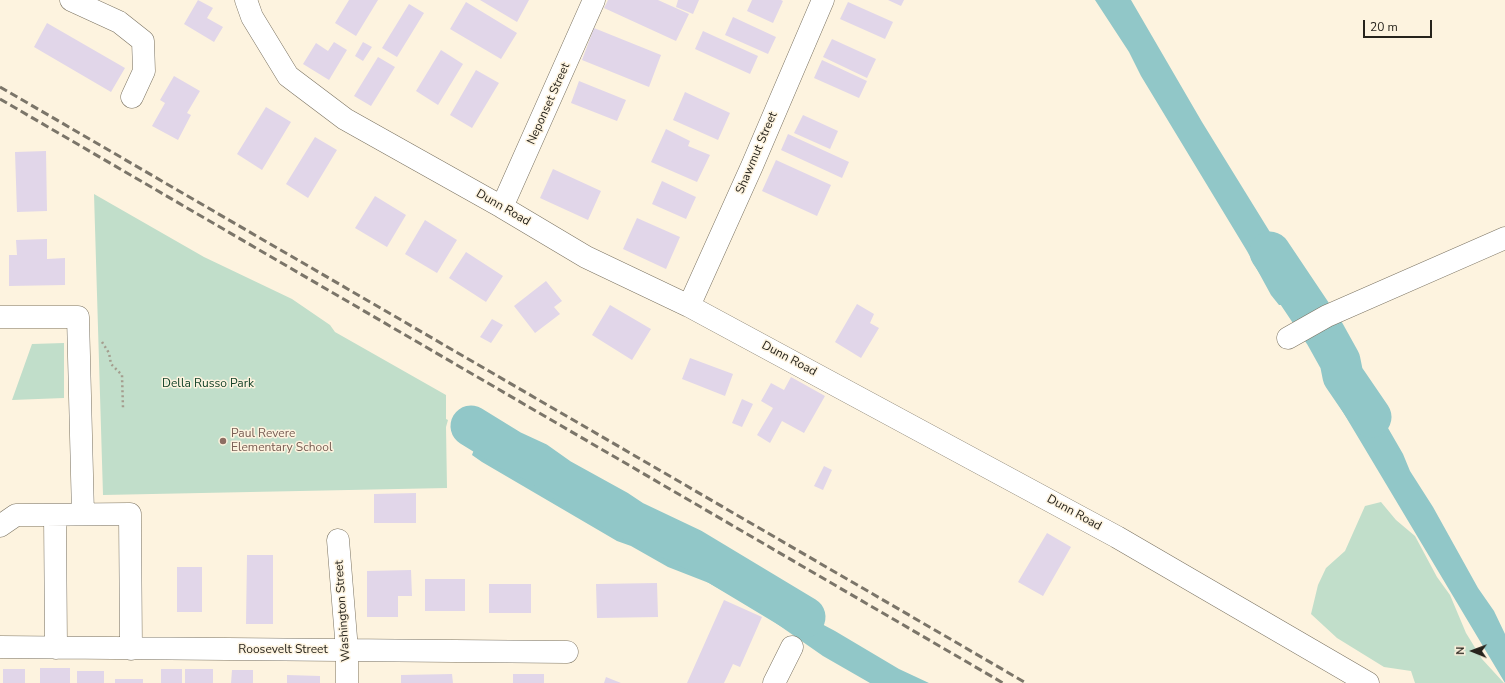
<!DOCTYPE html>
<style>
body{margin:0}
#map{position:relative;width:1505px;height:683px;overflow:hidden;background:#fdf3df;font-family:"Nunito Sans",sans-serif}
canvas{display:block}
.north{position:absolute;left:1453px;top:631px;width:40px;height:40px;-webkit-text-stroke:3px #fdf3df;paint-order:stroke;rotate:271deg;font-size:11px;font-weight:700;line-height:16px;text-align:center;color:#26231c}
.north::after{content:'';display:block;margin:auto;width:14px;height:18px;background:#26231c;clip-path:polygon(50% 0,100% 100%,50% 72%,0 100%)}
.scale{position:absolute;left:1363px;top:20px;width:69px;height:18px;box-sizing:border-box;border:2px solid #26231c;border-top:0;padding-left:5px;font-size:12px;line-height:14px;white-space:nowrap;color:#26231c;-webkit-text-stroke:3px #fdf3df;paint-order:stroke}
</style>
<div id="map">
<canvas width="1505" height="683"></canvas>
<div class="north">N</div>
<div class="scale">20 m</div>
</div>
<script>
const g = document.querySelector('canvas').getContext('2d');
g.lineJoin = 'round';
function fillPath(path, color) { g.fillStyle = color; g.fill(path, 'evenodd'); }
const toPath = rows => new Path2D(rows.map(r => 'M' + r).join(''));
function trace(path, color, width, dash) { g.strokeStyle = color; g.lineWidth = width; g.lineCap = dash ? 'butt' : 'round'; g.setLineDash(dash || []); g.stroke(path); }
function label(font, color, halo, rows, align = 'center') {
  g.font = font + ' "Nunito Sans",sans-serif'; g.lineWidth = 3; g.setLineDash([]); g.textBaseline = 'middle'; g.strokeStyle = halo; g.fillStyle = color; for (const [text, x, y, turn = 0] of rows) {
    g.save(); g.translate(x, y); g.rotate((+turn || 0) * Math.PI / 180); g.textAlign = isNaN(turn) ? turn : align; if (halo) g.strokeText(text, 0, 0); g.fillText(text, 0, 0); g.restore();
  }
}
fillPath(toPath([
 [94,194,204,257,292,299,330,325,335,332,446,395,446,419,448,420,446,427,447,488,103,495],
 [64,343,64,398,12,400,32,344],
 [1381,502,1396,520,1415,536,1437,577,1450,595,1466,633,1482,659,1504,683,1415,683,1411,671,1384,667,1337,638,1311,614,1318,585,1326,568,1345,551,1365,506]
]), '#c1deca');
fillPath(toPath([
 [1095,0,1131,0,1202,122,1281,250,1303,295,1301,301,1294,305,1279,305,1271,295,1247,251,1141,76,1129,52],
 [1335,367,1347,372,1388,428,1403,454,1410,471,1433,507,1478,588,1494,611,1505,634,1505,683,1328,387,1324,380,1329,372],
 [479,436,540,470,553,481,654,530,684,551,835,631,899,669,929,683,870,683,823,656,760,612,709,583,668,567,631,546,617,541,482,462,472,455]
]), '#91c7c8');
trace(toPath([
 [1270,252,1325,334,1340,361,1343,376,1371,417],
 [471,426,510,450,536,462,560,479,618,511,633,521,692,549,805,617]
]), '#91c7c8', 41);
fillPath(toPath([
 [198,0,213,8,207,18,223,27,214,42,184,24],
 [349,0,378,0,356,36,335,23],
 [480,0,529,0,517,22],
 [608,0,658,0,689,14,676,41,604,8],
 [678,0,699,0,693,14,676,7],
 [752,0,781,0,783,1,773,23,747,11],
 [888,0,904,0,901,6],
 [466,2,517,33,501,59,450,29],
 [848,2,893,22,885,39,840,19],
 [409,4,424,13,397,57,382,48],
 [733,17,776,37,768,54,725,35],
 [47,23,125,68,111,92,34,47],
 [594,28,661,55,649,87,582,60],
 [703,31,758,56,750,74,695,49],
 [832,39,876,59,867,78,823,57],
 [334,42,347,50,329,80,303,64,316,43,328,51],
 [363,42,372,47,363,61,355,56],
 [441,50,463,64,438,105,416,91],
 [378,57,395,67,371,106,354,96],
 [822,60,867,81,859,98,814,78],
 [476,70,499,83,472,128,450,115],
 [174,76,200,91,187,113,191,115,178,140,152,126,165,103,160,100],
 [579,81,626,100,617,121,571,103],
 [685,92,730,113,718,140,673,120],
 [266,107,291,122,262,170,237,154],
 [803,115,838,131,830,149,794,133],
 [666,129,690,141,688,146,710,155,697,182,651,162],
 [788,134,849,162,842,178,781,150],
 [315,137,337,150,308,198,286,184],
 [46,151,47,211,17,212,15,152],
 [776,160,831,185,817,216,762,191],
 [553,169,601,191,588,220,540,198],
 [662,181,696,197,686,219,652,204],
 [375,196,406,215,387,247,355,228],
 [637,218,680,237,666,269,623,249],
 [425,220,457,240,437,273,405,254],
 [47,239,47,259,65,258,65,285,9,286,9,255,17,255,16,240],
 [466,252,503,276,486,302,449,278],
 [546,281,562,301,554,307,560,314,535,333,514,306],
 [857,304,874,314,870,323,879,328,861,358,835,342],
 [610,305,651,329,632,360,592,335],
 [492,319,503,325,491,343,480,337],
 [690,358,733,374,725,396,682,379],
 [791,377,825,396,804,433,782,421,770,443,757,435,773,408,761,401,771,383,784,390],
 [742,399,753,404,742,427,732,423],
 [824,466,832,470,823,490,814,486],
 [416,493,416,523,374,523,374,494],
 [1047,533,1071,547,1043,596,1018,582],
 [247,555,273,555,273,624,246,624],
 [177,567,202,567,202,612,177,612],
 [411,570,412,596,398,596,398,617,367,617,367,571],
 [425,579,465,579,465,611,425,611],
 [657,583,658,617,597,618,596,584],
 [489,584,531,584,531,613,489,613],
 [724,600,762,617,740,667,733,664,724,683,687,683],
 [40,668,70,668,70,683,40,683],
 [3,669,25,669,25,683,3,683],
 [161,669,182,669,182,683,161,683],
 [185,669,213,669,213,683,185,683],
 [232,670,253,670,253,683,231,683],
 [77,671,104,671,104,683,77,683],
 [452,674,453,683,401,683,401,675],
 [513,674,544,674,544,683,513,683],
 [287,675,320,676,320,683,287,683],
 [606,677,621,683,604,683],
 [115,679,143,679,143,683,115,683]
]), '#e1d6e9');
const minor = toPath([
 [71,0,119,22,143,41,144,71,132,97],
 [246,0,252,17,288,76,345,119,502,207,586,257,689,306,1117,537,1368,683],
 [502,207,594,0],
 [689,306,752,166,823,0],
 [0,317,78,317,83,514],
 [1288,338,1327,316,1505,238],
 [55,515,56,648],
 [0,526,16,515,130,514,131,649],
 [338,540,347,650,347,683],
 [0,647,567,652],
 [774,683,792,647]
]);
trace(minor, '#7a7261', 23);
trace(toPath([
 [102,342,109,353,111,364,122,375,123,408]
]), '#a49d8e', 2.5, [2, 3]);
trace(minor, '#fff', 22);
trace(toPath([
 [0,87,1026,683],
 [0,99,1003,683]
]), '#7b7569', 3, [8, 4]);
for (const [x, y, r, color] of [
 [223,441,4,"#8d6e63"]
]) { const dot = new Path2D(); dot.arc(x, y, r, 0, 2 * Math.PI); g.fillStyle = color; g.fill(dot); trace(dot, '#fdf3df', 1.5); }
label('12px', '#26231c', '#fdf3df', [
 ["Neponset Street",549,104,-66],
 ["Shawmut Street",757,153,-67],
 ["Dunn Road",503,208,30],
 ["Dunn Road",789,359,28],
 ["Dunn Road",1074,513,29],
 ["Washington Street",343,611,-94],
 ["Roosevelt Street",283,650]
]);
label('12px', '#134228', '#fdf3df', [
 ["Della Russo Park",208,384]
]);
label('12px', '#785e54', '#fdf3df', [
 ["Paul Revere",231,434],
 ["Elementary School",231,448]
], 'left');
</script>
